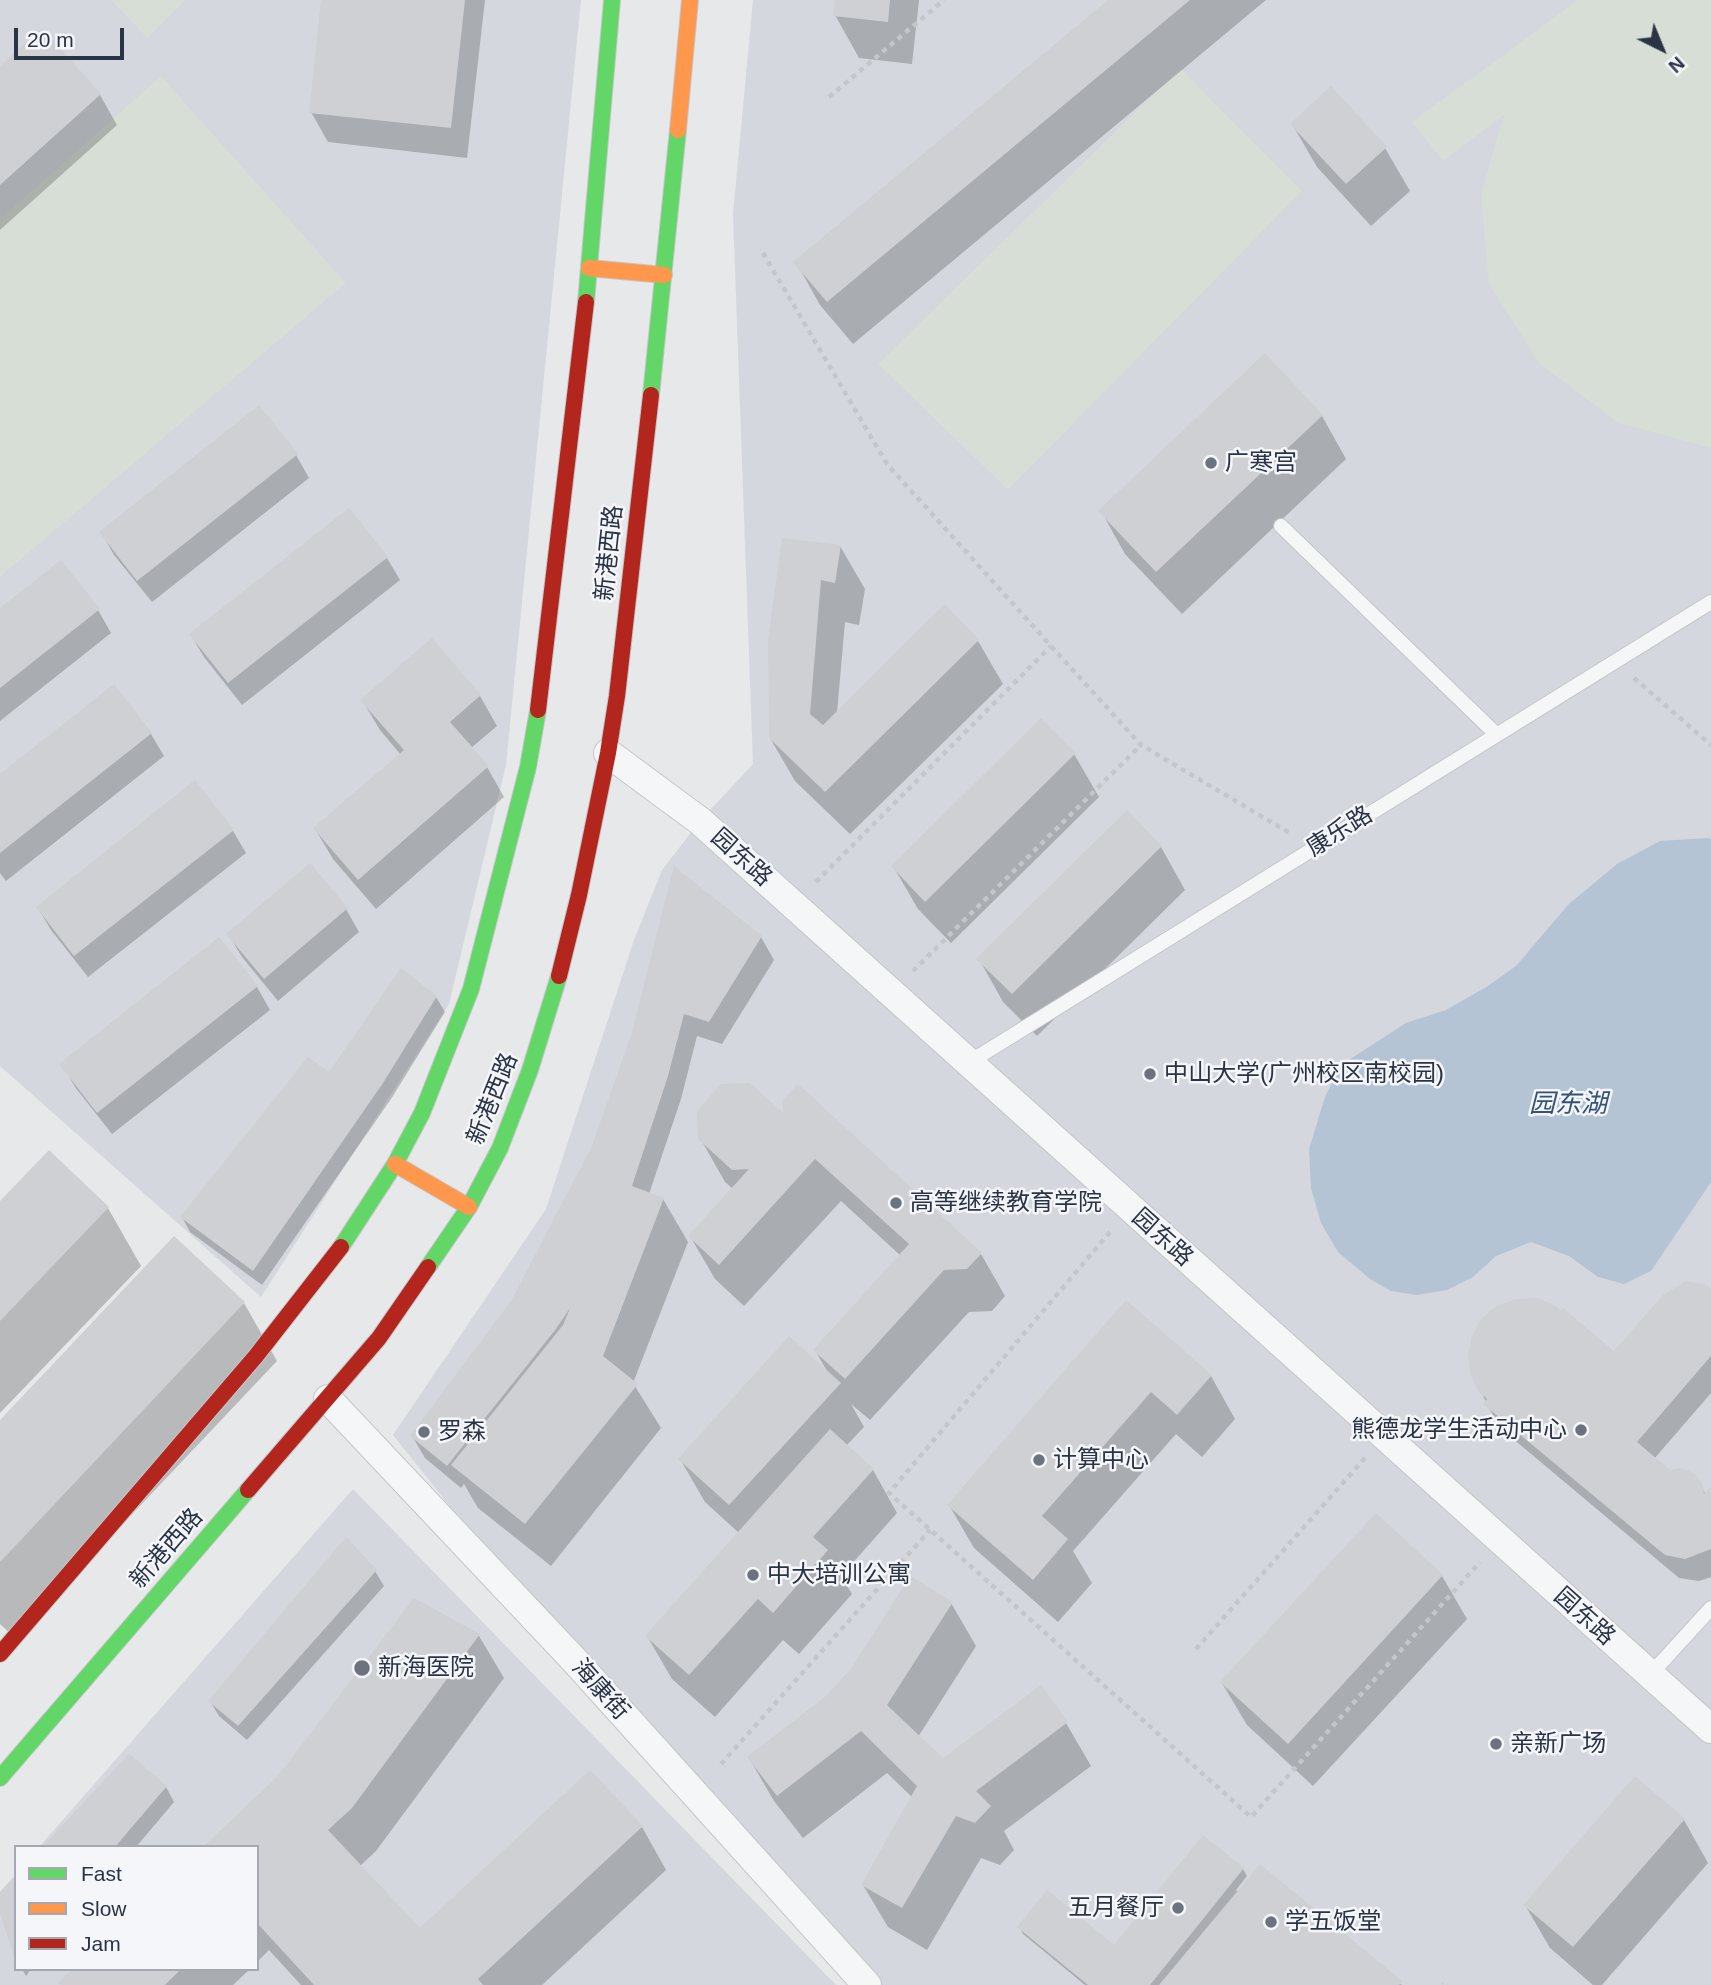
<!DOCTYPE html>
<meta charset="utf-8">
<style>
body{margin:0}
#map{position:relative;width:1711px;height:1985px;overflow:hidden;background:#e6e8ea;font-family:Helvetica,sans-serif}
canvas{display:block}
.legend{position:absolute;left:14px;top:1845px;width:245px;height:126px;box-sizing:border-box;background:#f4f6f9;border:2px solid #a4a8b1;margin:0;padding:9px 12px;list-style:none;font-size:21px;color:#2b3445}
.legend li{display:flex;align-items:center;gap:14px;height:35px}
.legend b{width:35px;border:2px solid #a4a8b1}
.north{position:absolute;left:1627px;top:14px;width:70px;height:70px;-webkit-text-stroke:5px #f4f6f9;paint-order:stroke;rotate:137deg;font-size:19px;font-weight:700;line-height:28px;text-align:center;color:#2b3445}
.north::after{content:'';display:block;margin:auto;width:24px;height:32px;background:#2b3445;clip-path:polygon(50% 0,100% 100%,50% 72%,0 100%)}
.scale{position:absolute;left:14px;top:28px;width:110px;height:32px;box-sizing:border-box;border:4px solid #2b3445;border-top:0;padding-left:9px;font-size:21px;line-height:24px;white-space:nowrap;color:#2b3445;-webkit-text-stroke:5px #f4f6f9;paint-order:stroke}
</style>
<div id="map">
<canvas width="1711" height="1985"></canvas>
<ul class="legend">
<li><b style="height:9px;background:#63d668"></b>Fast</li>
<li><b style="height:9px;background:#ff974d"></b>Slow</li>
<li><b style="height:9px;background:#b3261e"></b>Jam</li>
</ul>
<div class="north">N</div>
<div class="scale">20 m</div>
</div>
<script>
const g = document.querySelector('canvas').getContext('2d');
g.lineJoin = 'round';
function fillPath(path, color) { g.fillStyle = color; g.fill(path, 'evenodd'); }
const toPath = rows => new Path2D(rows.map(r => 'M' + r).join(''));
function trace(path, color, width, dash) { g.strokeStyle = color; g.lineWidth = width; g.lineCap = dash ? 'butt' : 'round'; g.setLineDash(dash || []); g.stroke(path); }
function label(font, color, halo, rows, align = 'center') {
  g.font = font + ' Helvetica,"Noto Sans SC",sans-serif'; g.lineWidth = 5; g.setLineDash([]); g.textBaseline = 'middle'; g.strokeStyle = halo; g.fillStyle = color; for (const [text, x, y, turn = 0] of rows) {
    g.save(); g.translate(x, y); g.rotate((+turn || 0) * Math.PI / 180); g.textAlign = isNaN(turn) ? turn : align; if (halo) g.strokeText(text, 0, 0); g.fillText(text, 0, 0); g.restore();
  }
}
fillPath(toPath([
 [0,0,581,0,506,765,449,1004,261,1297,0,1066],
 [753,0,1711,0,1711,1985,878,1985,483,1548,393,1435,546,1209,634,940,662,870,700,821,753,764,733,214],
 [353,1489,836,1985,0,1985,0,1892,16,1874,16,1969,257,1969,257,1847,39,1847]
]), '#d4d7dd');
fillPath(toPath([
 [111,0,186,0,147,38],
 [1578,0,1711,0,1711,448,1619,423,1539,363,1489,284,1481,194,1504,115,1443,161,1412,122],
 [1180,68,1302,191,1008,490,878,364],
 [161,76,346,283,0,577,0,219]
]), '#d6ded6');
fillPath(toPath([
 [1708,838,1711,839,1711,1182,1651,1271,1624,1284,1598,1277,1569,1256,1531,1242,1496,1256,1473,1277,1447,1290,1417,1295,1391,1291,1370,1279,1338,1252,1321,1223,1311,1188,1309,1149,1325,1097,1341,1065,1406,1023,1446,1010,1488,986,1516,966,1569,904,1617,864,1660,841]
]), '#b4c4d5');
fillPath(toPath([
 [323,0,485,0,467,158,328,142,311,112],
 [836,0,919,0,912,64,859,58,835,15],
 [1111,0,1266,0,853,344,820,305,796,262],
 [0,69,100,95,117,125,0,230],
 [1292,124,1385,148,1410,191,1371,226,1317,167],
 [1322,416,1346,459,1182,614,1125,554,1101,511],
 [296,455,309,478,152,602,114,555,101,532],
 [840,546,865,589,859,625,845,622,837,713,978,641,1003,684,850,834,795,781,770,738,769,640],
 [387,558,400,580,242,705,204,657,191,635],
 [0,610,98,610,111,633,0,721],
 [480,696,497,726,471,748,487,767,504,797,376,909,333,859,315,829,401,755,380,730,362,700],
 [151,734,164,756,6,881,0,873,0,776],
 [1074,754,1099,797,951,943,918,909,893,866],
 [233,831,246,853,88,977,51,930,38,908],
 [1161,847,1185,890,1037,1036,1003,1002,979,959],
 [346,909,359,932,278,1001,242,957,228,934],
 [761,937,774,960,722,1044,697,1036,681,1099,649,1194,663,1199,688,1242,633,1383,661,1428,551,1566,478,1508,464,1484,461,1488,425,1458,412,1436,512,1302,593,1147,633,1033],
 [219,939,257,987,270,1010,112,1134,75,1087,62,1064],
 [436,997,445,1012,391,1099,262,1285,190,1232,182,1217,329,1075],
 [785,1117,981,1254,1005,1296,992,1311,969,1312,870,1420,851,1404,864,1427,846,1446,873,1470,897,1513,841,1576,852,1594,799,1654,783,1640,715,1717,672,1679,647,1636,739,1533,705,1502,680,1459,828,1373,815,1350,901,1256,841,1201,744,1306,715,1279,690,1236,733,1189,725,1182,700,1138],
 [0,1203,108,1208,141,1266,0,1413],
 [1711,1291,1711,1393,1654,1459,1669,1472,1696,1477,1706,1495,1711,1490,1711,1577,1699,1581,1679,1578,1499,1427,1480,1390,1561,1313,1615,1354],
 [1126,1302,1211,1376,1235,1419,1202,1457,1176,1434,1073,1551,1092,1583,1058,1622,974,1548,949,1505],
 [244,1303,277,1361,15,1638,0,1624,0,1422],
 [375,1571,384,1586,247,1740,219,1716,210,1701],
 [1442,1576,1467,1619,1313,1786,1247,1725,1222,1683],
 [414,1601,479,1636,504,1678,376,1851,360,1866,420,1930,642,1827,666,1870,542,1985,301,1985,269,1950,257,1962,257,1847,280,1777],
 [951,1603,976,1646,918,1737,942,1760,1040,1688,1066,1723,1091,1766,1004,1831,1014,1850,1000,1865,981,1858,927,1950,888,1927,863,1885,913,1798,887,1773,803,1838,774,1801,749,1758],
 [166,1787,174,1802,136,1847,45,1847],
 [1684,1820,1708,1863,1602,1985,1593,1985,1550,1948,1525,1905],
 [1204,1837,1243,1869,1247,1876,1236,1890,1238,1892,1402,1985,1085,1985,1023,1934,1019,1927,1115,1947],
 [22,1969,31,1969,26,1976],
 [75,1969,250,1969,233,1985,60,1985]
]), '#0003');
fillPath(toPath([
 [321,0,465,0,451,128,309,113],
 [835,0,890,0,888,22,833,16],
 [1108,0,1190,0,827,302,793,262],
 [42,28,101,94,0,185,0,66],
 [1331,86,1387,147,1346,184,1290,124],
 [1265,353,1323,415,1156,572,1098,511],
 [259,405,298,454,137,581,99,532],
 [349,508,388,557,228,683,189,634],
 [782,538,841,545,835,583,821,580,810,714,823,725,945,604,979,640,825,792,769,738,768,640],
 [61,560,100,609,0,688,0,608],
 [432,638,481,695,450,722,489,766,358,880,313,828,404,750,360,700],
 [114,684,152,733,0,853,0,774],
 [1041,718,1076,753,925,902,891,866],
 [195,780,234,830,74,956,36,907],
 [1127,810,1162,846,1012,994,976,959],
 [310,863,348,908,264,979,226,934],
 [674,866,762,936,709,1022,684,1014,668,1076,632,1186,664,1198,603,1356,638,1384,525,1524,451,1465,563,1325,570,1308,556,1329,447,1466,410,1436,511,1301,592,1146,632,1032],
 [219,937,258,986,97,1113,59,1064],
 [401,968,437,996,383,1083,253,1271,180,1217,308,1057,329,1072],
 [750,1083,783,1113,782,1101,798,1084,982,1253,967,1269,944,1270,845,1379,813,1350,909,1244,815,1159,719,1265,688,1236,749,1169,732,1170,698,1139,697,1111,721,1084],
 [49,1150,109,1207,0,1321,0,1201],
 [174,1236,245,1302,0,1562,0,1420],
 [1686,1281,1706,1285,1711,1289,1711,1356,1637,1442,1670,1470,1679,1468,1689,1471,1697,1476,1703,1485,1704,1494,1711,1487,1711,1549,1685,1559,1665,1555,1483,1404,1487,1399,1478,1391,1470,1373,1468,1355,1472,1336,1481,1319,1497,1306,1516,1299,1536,1298,1555,1305,1561,1311,1563,1308,1614,1351,1663,1295],
 [1126,1300,1212,1375,1177,1415,1151,1392,1042,1516,1068,1539,1033,1580,947,1505],
 [789,1336,841,1383,729,1505,678,1459],
 [830,1429,874,1469,813,1537,828,1550,773,1613,758,1599,689,1675,645,1636],
 [1376,1513,1443,1575,1288,1744,1220,1682],
 [346,1537,377,1570,238,1726,208,1701],
 [910,1576,953,1602,887,1705,943,1758,1041,1685,1068,1722,976,1791,991,1806,975,1823,956,1816,902,1908,861,1885,917,1786,861,1731,777,1796,747,1757,826,1696,851,1669],
 [414,1598,480,1634,352,1808,328,1830,420,1928,590,1770,643,1826,478,1979,483,1985,314,1985,257,1923,257,1847,203,1847,278,1776],
 [129,1754,167,1786,115,1847,42,1847],
 [1635,1776,1685,1819,1573,1947,1523,1905],
 [1203,1835,1244,1868,1150,1985,1088,1985,1017,1927,1047,1890,1114,1945],
 [1260,1864,1402,1981,1399,1985,1159,1985],
 [16,1875,16,1959,15,1959,0,1914,0,1892],
 [73,1969,181,1969,165,1985,59,1985,58,1983]
]), '#ced0d3');
const lane = toPath([
 [1281,526,1497,735],
 [968,1063,1711,602],
 [1649,1676,1711,1608]
]);
const street = toPath([
 [608,753,700,821,1711,1729],
 [328,1399,576,1662,867,1985]
]);
const fast = toPath([
 [586,302,612,0],
 [651,395,678,130],
 [341,1247,395,1164,422,1113,471,989,528,767,538,710],
 [428,1267,469,1207,500,1148,530,1070,559,976],
 [0,1778,248,1490]
]);
const slow = toPath([
 [678,130,690,0],
 [589,268,664,275],
 [395,1164,469,1207]
]);
const jam = toPath([
 [538,710,586,302],
 [559,976,579,895,608,753,617,696,651,395],
 [248,1490,379,1338,428,1267],
 [0,1654,256,1356,341,1247]
]);
trace(lane, '#c4c6c8', 16);
trace(street, '#c4c6c8', 30);
trace(fast, '#c4c6c8', 18);
trace(slow, '#c4c6c8', 18);
trace(jam, '#c4c6c8', 18);
trace(toPath([
 [829,97,944,0],
 [763,253,887,464,1051,646,1141,745,1290,833],
 [1634,678,1711,745],
 [816,882,1051,646],
 [913,971,1141,745],
 [1110,1232,889,1493,1251,1817,1480,1562],
 [1196,1649,1365,1458],
 [721,1764,930,1530],
 [1442,1985,1443,1985]
]), '#c5c6ca', 4.5, [5, 5]);
trace(lane, '#f5f6f7', 14);
trace(street, '#f5f6f7', 28);
trace(fast, '#63d668', 16);
trace(slow, '#ff974d', 16);
trace(jam, '#b3261e', 16);
for (const [x, y, r, color] of [
 [1211,463,7,"#6c737f"],
 [1150,1074,7,"#6c737f"],
 [896,1203,7,"#6c737f"],
 [1581,1430,7,"#6c737f"],
 [424,1432,7,"#6c737f"],
 [1039,1460,7,"#6c737f"],
 [753,1575,7,"#6c737f"],
 [362,1668,9,"#6c737f"],
 [1496,1744,7,"#6c737f"],
 [1178,1908,7,"#6c737f"],
 [1271,1922,7,"#6c737f"]
]) { const dot = new Path2D(); dot.arc(x, y, r, 0, 2 * Math.PI); g.fillStyle = color; g.fill(dot); trace(dot, '#f4f6f9', 2.5); }
label('24px', '#2b3445', '#f4f6f9', [
 ["广寒宫",1225,463],
 ["中山大学(广州校区南校园)",1164,1074],
 ["高等继续教育学院",910,1203],
 ["熊德龙学生活动中心",1567,1430,"right"],
 ["罗森",438,1432],
 ["计算中心",1053,1460],
 ["中大培训公寓",767,1575],
 ["新海医院",378,1668],
 ["亲新广场",1510,1744],
 ["五月餐厅",1164,1908,"right"],
 ["学五饭堂",1285,1922]
], 'left');
label('24px', '#2b3445', '#f4f6f9', [
 ["新港西路",610,553,-84],
 ["康乐路",1340,832,-32],
 ["园东路",741,858,42],
 ["新港西路",493,1099,-68],
 ["园东路",1162,1238,42],
 ["新港西路",167,1549,-49],
 ["园东路",1584,1617,42],
 ["海康街",600,1690,48]
]);
label('italic 26px', '#34527a', '#f4f6f9', [
 ["园东湖",1568,1105]
]);
</script>
